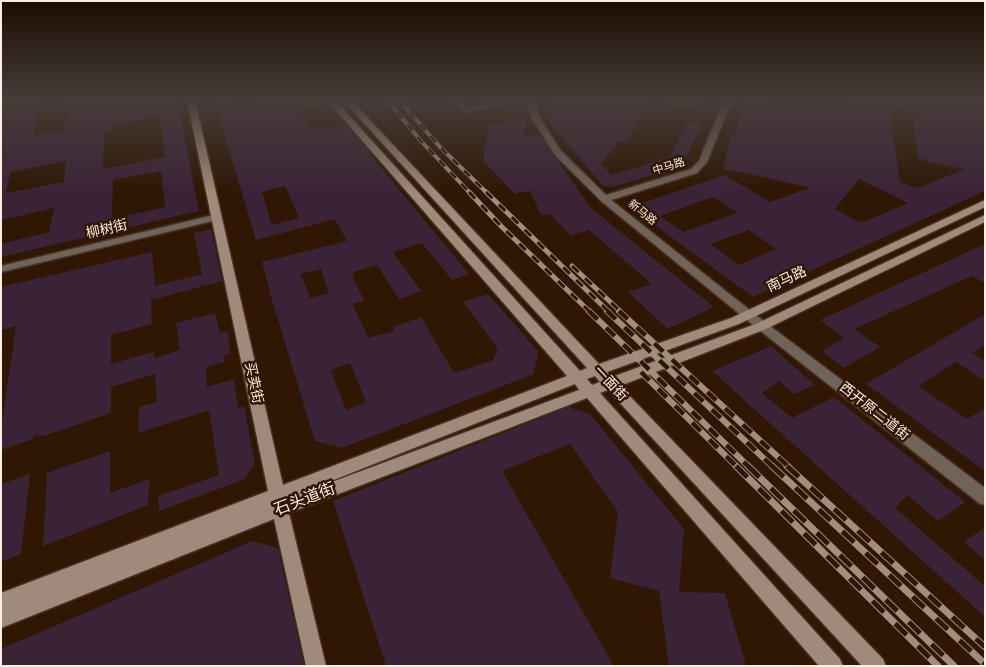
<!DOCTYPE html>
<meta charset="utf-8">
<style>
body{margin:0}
#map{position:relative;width:986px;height:667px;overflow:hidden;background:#2f1703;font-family:"Titillium Web",sans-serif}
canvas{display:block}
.frame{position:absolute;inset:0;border:2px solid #feede1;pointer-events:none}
</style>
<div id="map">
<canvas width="986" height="667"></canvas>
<div class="frame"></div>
</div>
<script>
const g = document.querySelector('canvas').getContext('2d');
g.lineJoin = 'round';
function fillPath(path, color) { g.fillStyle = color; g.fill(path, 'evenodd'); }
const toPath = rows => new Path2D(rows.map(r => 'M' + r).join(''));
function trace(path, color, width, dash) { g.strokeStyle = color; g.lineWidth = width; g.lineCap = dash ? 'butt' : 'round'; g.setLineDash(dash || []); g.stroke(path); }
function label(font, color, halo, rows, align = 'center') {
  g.font = font + ' "Titillium Web","Noto Sans SC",sans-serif'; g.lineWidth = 5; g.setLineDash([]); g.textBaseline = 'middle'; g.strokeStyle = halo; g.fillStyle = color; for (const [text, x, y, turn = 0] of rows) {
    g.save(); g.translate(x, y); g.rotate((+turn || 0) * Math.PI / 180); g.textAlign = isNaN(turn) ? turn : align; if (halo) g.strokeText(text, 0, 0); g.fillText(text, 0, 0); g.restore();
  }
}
fillPath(toPath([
 [41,100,33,136,64,130,69,100,177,100,199,211,1,257,1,244,49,232,54,208,1,220,1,106],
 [160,116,165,157,103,169,104,132,113,130,113,125],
 [66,161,64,182,6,193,11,172],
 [161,171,165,207,112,219,113,180],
 [214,100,230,100,233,108,258,104,256,100,325,100,325,105,300,110,310,131,345,124,371,153,369,153,469,274,452,280,422,243,393,252,421,291,399,299,377,265,353,272,355,275,352,276,364,300,353,304,368,338,395,331,393,327,421,317,454,373,493,360,498,349,463,302,488,294,538,351,534,374,342,448,315,441,272,300,262,262,347,241,335,219,256,240],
 [285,186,299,218,272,225,262,192],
 [321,269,329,293,310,298,301,274],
 [350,363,366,402,346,410,331,370],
 [551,100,570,100,575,105,579,100,649,100,627,143,619,141,601,164,612,175,670,157,688,122,702,125,682,166,612,187,603,186,549,122],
 [667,100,705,100,700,111,667,105],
 [744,100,771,100,770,103,826,112,826,103,846,106,846,100,985,100,985,191,753,297,630,207,725,175,770,202,810,188,764,177,723,169,731,136,735,136],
 [889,108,912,111,918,158,926,160,926,162,965,169,918,188,900,182],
 [859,179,908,203,861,223,835,209],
 [713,197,738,213,683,232,660,216],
 [749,230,776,249,739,265,710,244],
 [527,116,524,136,540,135,591,208,714,307,668,329,628,292,652,284,589,230,571,235,549,214,541,215,530,191,515,194,484,162,484,151,489,123,510,124,510,118],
 [211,229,222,281,151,300,152,324,111,335,111,364,153,352,155,358,180,350,176,323,215,313,220,333,228,331,230,354,223,356,225,362,206,367,207,387,234,379,238,408,244,406,255,463,245,479,159,511,158,496,219,475,209,410,138,433,139,407,157,402,155,374,111,387,111,413,43,436,34,435,33,439,1,450,1,430,16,326,1,330,1,287,152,252,155,286,202,274,194,233],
 [985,244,985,283,972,276,854,329,880,347,844,368,822,351,844,338,820,320],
 [985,314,985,345,972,353,985,361,985,381,956,362,918,386,967,419,985,408,985,471,866,384],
 [771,346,815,385,794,394,779,381,762,393,792,418,834,397,965,502,938,521,907,495,895,508,985,586,985,617,712,371],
 [568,407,590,414,684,529,679,592,725,593,746,666,669,666,659,591,610,578,618,512,570,444,502,471,614,666,386,666,333,501],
 [110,451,110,493,149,479,148,505,43,546,47,473],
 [30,474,21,554,1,562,1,484],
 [985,527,985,560,964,542],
 [253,541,278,548,304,666,1,666,1,649]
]), '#3b2337');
const tertiary = toPath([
 [450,100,459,100,469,108,505,100,519,100,468,112,450,100],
 [527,100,535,100,539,117,561,151,606,195,691,169,699,161,724,100,732,100,707,162,697,173,611,200,766,323,985,488,985,505,979,503,758,329,601,201,555,155,531,117,527,100],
 [218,214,221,215,221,219,1,272,1,266,218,214]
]);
const secondary = toPath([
 [1,100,19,100,1,104,1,100],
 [187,100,195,100,283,485,567,376,327,100,335,100,580,371,587,368,343,100,351,100,599,364,731,318,985,200,985,207,739,324,607,372,612,377,758,323,985,215,985,222,766,329,620,386,883,659,886,666,862,666,608,390,600,393,840,659,843,666,819,666,587,398,289,513,326,666,306,666,274,519,1,628,1,593,268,491,187,100],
 [595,376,600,382,592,385,587,379,595,376],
 [575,384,579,390,286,499,575,384]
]);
trace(tertiary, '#48311e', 3);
trace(secondary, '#48311e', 3);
fillPath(tertiary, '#706359');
fillPath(secondary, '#9f8a7b');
const railFar3 = toPath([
 [387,100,421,141,470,193],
 [399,100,440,147,487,193]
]);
const railFar2 = toPath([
 [469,192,501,226,590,312],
 [486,192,609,312],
 [572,266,621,312]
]);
const railFar1 = toPath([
 [589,311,749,467],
 [607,311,773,467],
 [619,311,789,467],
 [641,372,737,467]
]);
const rail = toPath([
 [736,466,938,666],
 [748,466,954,666],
 [772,466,985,664],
 [787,466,985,647]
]);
trace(railFar3, '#a28e7e', 4);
trace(railFar2, '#a28e7e', 5);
trace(railFar1, '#a28e7e', 6);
trace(rail, '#a28e7e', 7);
trace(railFar3, '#2f1703', 2.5, [8]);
trace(railFar2, '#2f1703', 3, [9]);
trace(railFar1, '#2f1703', 4.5, [12]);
trace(rail, '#2f1703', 5, [16]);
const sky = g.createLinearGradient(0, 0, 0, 193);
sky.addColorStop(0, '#1a0d02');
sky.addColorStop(0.52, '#473c39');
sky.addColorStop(1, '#473c3900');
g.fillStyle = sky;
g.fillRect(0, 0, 986, 193);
label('11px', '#feede1', '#2f1703', [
 ["中马路",669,167,-17],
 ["新马路",642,213,39]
]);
label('14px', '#feede1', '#2f1703', [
 ["柳树街",107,230,-13],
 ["南马路",787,280,-25],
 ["买卖街",253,383,78],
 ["一面街",610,384,47],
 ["西开原二道街",874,412,38]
]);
label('16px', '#feede1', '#2f1703', [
 ["石头道街",305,500,-21]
]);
</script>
